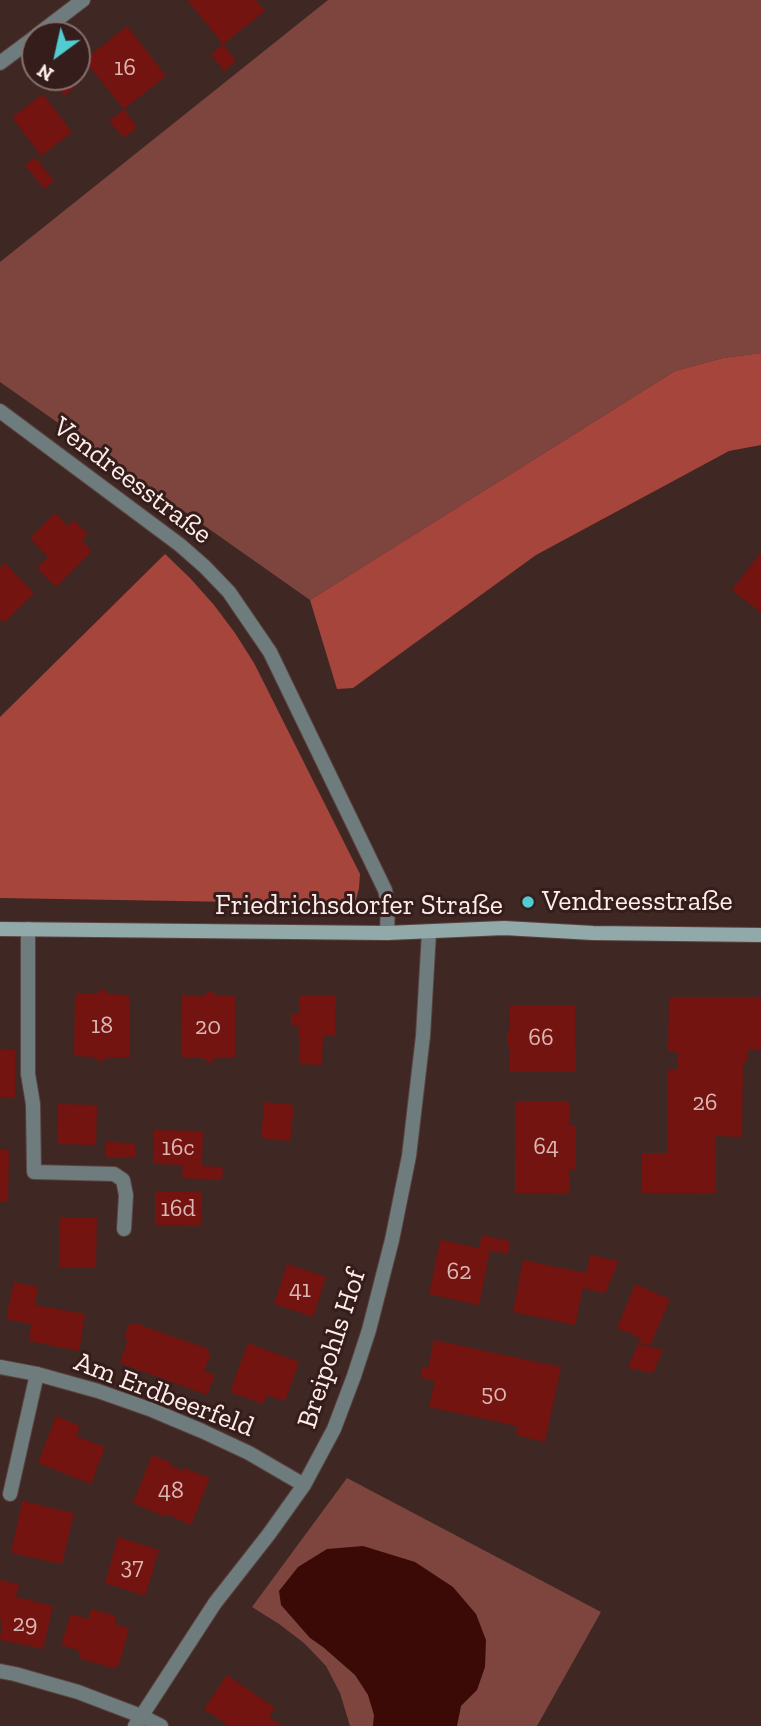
<!DOCTYPE html>
<meta charset="utf-8">
<style>
body{margin:0}
#map{position:relative;width:761px;height:1726px;overflow:hidden;background:#3f2723;font-family:"Zilla Slab",serif}
canvas{display:block}
.north{position:absolute;left:21px;top:21px;width:70px;height:70px;box-sizing:border-box;background:#341d1a;border:2px solid #85706e;border-radius:50%;rotate:213deg;font-size:19px;font-weight:700;line-height:28px;text-align:center;color:#feedeb}
.north::after{content:'';display:block;margin:auto;width:24px;height:32px;background:#51ccd1;clip-path:polygon(50% 0,100% 100%,50% 72%,0 100%)}
</style>
<div id="map">
<canvas width="761" height="1726"></canvas>
<div class="north">N</div>
</div>
<script>
const g = document.querySelector('canvas').getContext('2d');
g.lineJoin = 'round';
function fillPath(path, color) { g.fillStyle = color; g.fill(path, 'evenodd'); }
const toPath = rows => new Path2D(rows.map(r => 'M' + r).join(''));
function trace(path, color, width, dash) { g.strokeStyle = color; g.lineWidth = width; g.lineCap = dash ? 'butt' : 'round'; g.setLineDash(dash || []); g.stroke(path); }
function label(font, color, halo, rows, align = 'center') {
  g.font = font + ' "Zilla Slab",serif'; g.lineWidth = 6; g.setLineDash([]); g.textBaseline = 'middle'; g.strokeStyle = halo; g.fillStyle = color; for (const [text, x, y, turn = 0] of rows) {
    g.save(); g.translate(x, y); g.rotate((+turn || 0) * Math.PI / 180); g.textAlign = isNaN(turn) ? turn : align; if (halo) g.strokeText(text, 0, 0); g.fillText(text, 0, 0); g.restore();
  }
}
fillPath(toPath([
 [328,0,761,0,761,353,723,358,675,371,310,600,0,382,0,262],
 [347,1478,601,1612,537,1726,350,1726,340,1693,326,1666,304,1643,279,1624,252,1607]
]), '#7e453e');
fillPath(toPath([
 [761,353,761,445,729,451,536,555,353,688,337,689,310,600,675,371,723,358],
 [165,554,190,578,214,605,235,633,254,663,360,874,359,888,355,904,0,898,0,717]
]), '#a6453c');
fillPath(toPath([
 [363,1546,415,1562,453,1587,476,1614,486,1640,485,1667,477,1690,461,1706,457,1726,373,1726,374,1715,368,1695,355,1675,323,1647,310,1638,281,1605,279,1591,298,1567,327,1549]
]), '#3b0a07');
fillPath(toPath([
 [187,0,256,0,265,11,223,44],
 [127,26,166,76,124,109,84,60],
 [223,44,236,61,224,71,211,54],
 [56,77,64,77,73,89,64,96,52,80],
 [43,94,72,132,41,156,12,117],
 [124,109,137,127,124,138,109,121],
 [35,157,54,181,44,189,25,165],
 [55,513,68,526,74,520,88,534,82,540,92,551,56,587,37,568,48,557,30,538],
 [761,552,761,613,732,590],
 [5,563,34,593,4,623,0,619,0,568],
 [102,988,108,994,129,995,129,1057,106,1057,101,1063,95,1057,74,1056,75,994,97,994],
 [209,990,216,995,235,996,235,1058,215,1058,209,1064,204,1058,181,1058,182,995,204,996],
 [300,995,336,996,335,1035,323,1035,322,1065,299,1064,300,1035,298,1035,299,1025,291,1025,291,1013,299,1014],
 [669,997,761,997,761,1050,747,1050,747,1062,743,1061,742,1137,716,1136,716,1194,642,1193,642,1153,668,1153,668,1070,677,1070,677,1051,668,1051],
 [509,1005,575,1005,576,1072,509,1072,509,1045,507,1045,507,1031,510,1031],
 [0,1049,15,1050,15,1098,0,1097],
 [515,1101,570,1101,569,1126,576,1126,576,1169,569,1169,569,1194,515,1193,515,1154,516,1153],
 [264,1102,294,1105,290,1141,261,1138],
 [58,1104,97,1105,96,1145,57,1144],
 [154,1130,203,1131,202,1166,223,1167,222,1180,182,1178,183,1165,153,1164],
 [106,1142,135,1143,135,1158,105,1158],
 [0,1150,9,1150,8,1202,0,1202],
 [155,1191,202,1192,201,1226,155,1225],
 [60,1218,97,1218,96,1268,59,1267],
 [482,1235,510,1241,508,1254,490,1250,479,1305,429,1294,440,1240,479,1248],
 [590,1255,619,1261,605,1293,583,1288,575,1325,513,1312,523,1260,586,1273],
 [287,1264,326,1277,313,1317,274,1304],
 [14,1282,38,1287,35,1305,85,1314,79,1351,29,1341,31,1324,6,1319],
 [635,1284,670,1299,650,1346,638,1341,639,1337,617,1328],
 [134,1323,209,1349,207,1352,211,1354,204,1371,215,1375,207,1395,120,1363,127,1342,125,1335,128,1326],
 [434,1340,561,1367,545,1442,516,1435,517,1426,429,1407,435,1381,420,1377,422,1367,428,1368],
 [248,1343,299,1362,285,1401,267,1395,263,1404,230,1392],
 [638,1344,663,1350,653,1373,628,1368],
 [56,1416,80,1426,76,1436,105,1447,91,1484,38,1463],
 [152,1455,172,1463,170,1465,183,1471,184,1468,210,1478,191,1525,166,1514,165,1517,133,1503],
 [22,1501,74,1513,62,1564,11,1553],
 [118,1537,159,1550,145,1596,105,1583],
 [0,1580,19,1584,16,1597,53,1606,43,1649,0,1640,2,1621,0,1620],
 [91,1609,116,1616,115,1624,129,1629,119,1665,113,1668,81,1659,78,1650,61,1645,71,1614,89,1619],
 [227,1675,275,1708,269,1717,282,1726,229,1726,204,1709]
]), '#731410');
const service = toPath([
 [28,929,28,1074,33,1104,34,1172,114,1174,123,1180,126,1195,124,1229],
 [10,1494,37,1374],
 [141,1716,161,1726]
]);
const minor = toPath([
 [37,35,83,0],
 [0,63,35,37],
 [0,411,180,545,205,567,229,592,270,652,385,890,388,903,387,933],
 [0,1367,37,1374,98,1391,152,1410,202,1431,249,1453,304,1485],
 [0,1671,15,1674,78,1692,141,1716],
 [135,1726,215,1603,269,1534,304,1485,334,1429,354,1376,369,1330,392,1240,409,1156,423,1036,429,932]
]);
const secondary = toPath([
 [0,929,387,933,504,928,593,933,761,935]
]);
trace(service, '#5a433f', 16);
trace(minor, '#5a433f', 16);
trace(secondary, '#5a433f', 16);
trace(service, '#6e7c7d', 14);
trace(minor, '#6e7c7d', 14);
trace(secondary, '#92a9a9', 14);
for (const [x, y, r, color] of [
 [528,902,7,"#51ccd1"]
]) { const dot = new Path2D(); dot.arc(x, y, r, 0, 2 * Math.PI); g.fillStyle = color; g.fill(dot); trace(dot, '#341d1a', 2.5); }
label('24px', '#dbb7b4', null, [
 ["16",125,68],
 ["18",102,1026],
 ["20",208,1027],
 ["66",541,1038],
 ["26",705,1103],
 ["64",546,1147],
 ["16c",178,1148],
 ["16d",178,1209],
 ["62",459,1272],
 ["41",300,1290],
 ["50",494,1394],
 ["48",171,1491],
 ["37",132,1567],
 ["29",25,1624]
]);
label('28px', '#feedeb', '#341d1a', [
 ["Vendreesstraße",132,481,37],
 ["Friedrichsdorfer Straße",359,906],
 ["Breipohls Hof",332,1349,-72],
 ["Am Erdbeerfeld",164,1395,21]
]);
label('28px', '#feedeb', '#341d1a', [
 ["Vendreesstraße",542,902]
], 'left');
</script>
